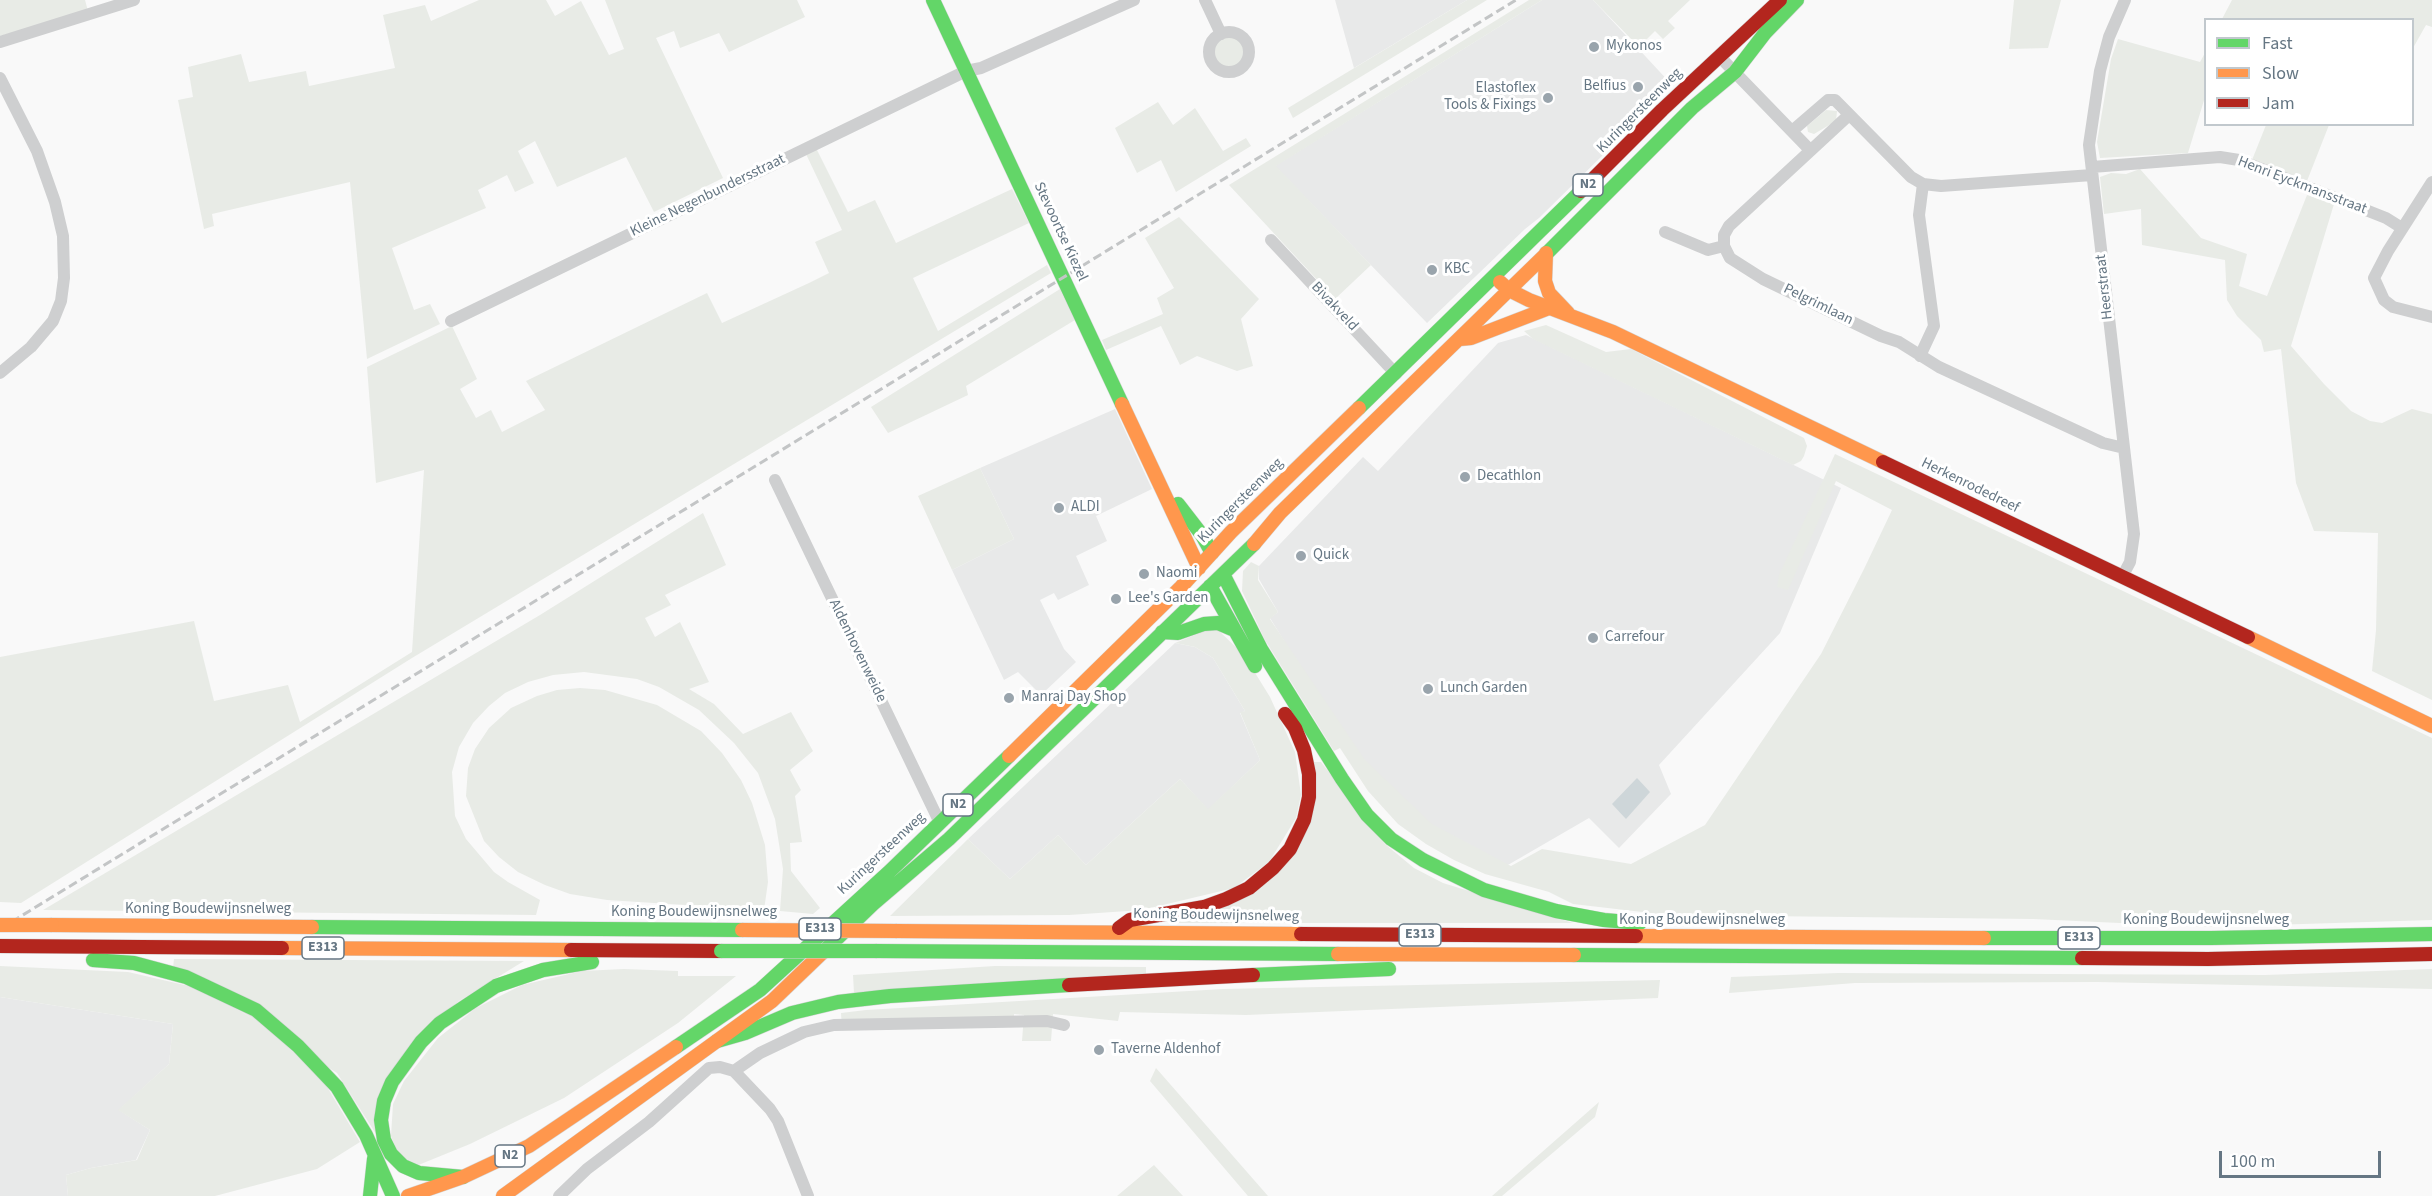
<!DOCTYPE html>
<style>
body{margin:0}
#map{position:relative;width:2432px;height:1196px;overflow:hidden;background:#f9f9f9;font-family:"Source Sans 3",sans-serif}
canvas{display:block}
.legend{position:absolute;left:2204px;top:18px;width:210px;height:108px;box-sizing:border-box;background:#fff;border:2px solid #c1c8cd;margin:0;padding:8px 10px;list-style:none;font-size:18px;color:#657683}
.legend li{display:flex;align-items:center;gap:12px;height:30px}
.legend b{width:30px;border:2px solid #c1c8cd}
.scale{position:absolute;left:2219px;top:1151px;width:162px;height:27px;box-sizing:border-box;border:3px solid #657683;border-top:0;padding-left:8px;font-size:18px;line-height:21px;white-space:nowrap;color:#657683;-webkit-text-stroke:4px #fff;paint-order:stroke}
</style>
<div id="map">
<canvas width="2432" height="1196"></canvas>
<ul class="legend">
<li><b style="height:8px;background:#63d668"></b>Fast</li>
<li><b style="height:8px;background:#ff974d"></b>Slow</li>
<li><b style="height:8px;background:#b3261e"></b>Jam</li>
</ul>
<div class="scale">100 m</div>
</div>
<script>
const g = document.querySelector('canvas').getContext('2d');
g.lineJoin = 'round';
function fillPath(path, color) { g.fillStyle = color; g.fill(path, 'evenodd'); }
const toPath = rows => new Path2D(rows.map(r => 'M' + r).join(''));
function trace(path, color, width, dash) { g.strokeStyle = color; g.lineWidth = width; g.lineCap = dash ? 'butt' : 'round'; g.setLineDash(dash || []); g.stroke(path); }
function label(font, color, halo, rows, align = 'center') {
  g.font = font + ' "Source Sans 3",sans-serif'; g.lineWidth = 6; g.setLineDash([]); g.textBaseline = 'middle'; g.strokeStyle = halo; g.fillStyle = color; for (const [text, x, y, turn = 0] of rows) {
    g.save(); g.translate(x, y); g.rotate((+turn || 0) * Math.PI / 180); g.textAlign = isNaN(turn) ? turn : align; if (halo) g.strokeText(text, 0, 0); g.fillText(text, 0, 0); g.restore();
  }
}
fillPath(toPath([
 [1335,0,1467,0,1354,68],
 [1542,0,1593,0,1673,86,1539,218,1525,229,1427,323,1275,166],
 [1526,335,1841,488,1780,633,1659,765,1671,794,1619,848,1589,818,1501,869,1428,828,1360,765,1270,618,1278,612,1259,579,1259,566,1363,457,1378,471,1498,343],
 [1115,409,1152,489,1096,516,1107,541,1076,556,1089,585,1058,600,1054,593,1040,600,1064,649,1076,662,1041,695,1018,672,1004,680,952,570,1014,539,980,468],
 [1175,643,1195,647,1213,658,1245,711,1240,713,1260,760,1208,810,1180,779,1086,865,1058,835,1010,879,968,839],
 [0,997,173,1024,169,1064,119,1110,150,1130,136,1160,91,1168,66,1175,68,1196,0,1196]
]), '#e8e9e9');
fillPath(toPath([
 [0,0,85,0,88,11,0,36],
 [479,0,546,0,555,16,581,1,609,55,624,49,605,0,797,0,805,17,729,52,719,33,680,48,674,31,656,38,723,178,654,212,626,157,557,187,535,141,518,151,534,183,515,192,507,175,478,190,486,208,392,248,414,310,430,304,440,324,367,359,350,182,212,214,214,226,204,229,178,100,193,97,188,67,241,54,249,82,306,71,309,86,395,68,383,15,425,5,431,21],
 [1467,0,1487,0,1293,118,1288,108],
 [1529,0,1542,0,1276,166,1371,265,1335,299,1229,185],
 [1593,0,1690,0,1668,21,1675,28,1663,39,1655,31,1639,47],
 [2014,0,2061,0,2048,48,2009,49],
 [2232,0,2432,0,2432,27,2426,25,2413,48,2412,20,2222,19],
 '1213 53a16 16 0 1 1 32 0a16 16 0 1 1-32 0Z',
 [2118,39,2200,62,2205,53,2205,97,2188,153,2100,158,2097,142,2111,59],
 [1158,102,1173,125,1195,108,1223,151,1246,138,1251,146,1176,192,1161,160,1137,173,1115,128],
 [1826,110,1837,111,1836,121,1814,134,1808,132,1807,126],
 [2266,125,2329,125,2307,181,2252,160],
 [816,148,848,212,875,200,896,243,1012,189,1029,223,913,278,938,331,1047,265,1051,273,412,658,21,903,0,902,0,657,194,621,214,701,288,685,300,722,412,652,424,470,376,483,367,367,452,326,477,379,460,389,476,418,491,410,502,432,545,410,526,381,707,293,722,323,809,283,829,273,815,242,842,230,806,154],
 [2140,169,2201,238,2247,254,2239,286,2267,296,2307,195,2334,204,2291,346,2324,384,2351,411,2370,421,2382,423,2412,409,2432,414,2432,700,2372,671,2376,630,2378,533,2314,531,2296,483,2281,349,2264,352,2261,340,2237,316,2227,300,2225,260,2142,245,2141,209,2104,214,2100,177,2111,173,2126,174],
 [1179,217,1259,299,1241,319,1253,366,1237,371,1197,356,1180,365,1161,326,1106,350,1102,340,1163,314,1157,298,1174,288,1145,238],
 [1060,289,1075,320,966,386,968,395,888,433,871,407],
 [1546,325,1606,352,1631,349,1804,438,1807,446,1804,456,1801,461,1793,465,1533,339,1524,331],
 [1835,454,2432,738,2432,920,2206,927,2033,919,1668,915,1573,904,1549,892,1485,874,1454,860,1426,844,1398,824,1368,791,1340,748,1334,751,1265,640,1242,591,1243,571,1251,562,1259,566,1258,580,1278,612,1270,619,1365,760,1432,824,1511,866,1542,849,1631,864,1705,825,1821,654,1864,569,1892,510,1836,481,1788,590,1777,587,1779,575],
 [980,468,1014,539,952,570,918,496],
 [703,513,726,565,665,595,671,605,645,618,655,637,680,622,709,682,689,689,714,704,743,734,791,712,813,751,790,770,801,790,795,796,802,842,790,843,791,871,820,908,813,914,780,911,783,869,775,819,758,773,734,743,699,710,659,687,637,679,584,672,553,675,528,682,505,693,489,706,473,723,459,747,452,772,455,816,466,839,494,872,508,882,540,900,536,915,43,910,540,615],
 [1215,627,1244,655,1270,697,1295,752,1301,795,1296,818,1269,862,1234,888,1142,910,1069,915,890,916,968,839,1010,879,1058,835,1086,865,1180,779,1208,809,1260,760,1240,712,1245,711,1213,658,1195,647,1175,643],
 [580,688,605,690,657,705,701,731,722,753,741,780,752,803,765,845,768,882,764,910,607,900,570,894,545,885,518,872,499,857,484,841,466,796,468,768,475,749,489,728,511,708,537,696,557,690],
 [1311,762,1321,762,1385,844,1414,868,1443,883,1573,923,1168,923,1286,861],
 [174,959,524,961,459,1001,412,1042,376,1134,337,1073,173,968],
 [0,966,128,972,189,986,233,1006,271,1031,323,1080,360,1142,317,1169,215,1196,68,1196,66,1175,91,1168,137,1160,150,1130,118,1110,169,1064,173,1024,0,997],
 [995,966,1146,967,1146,976,854,993,853,975],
 [624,969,678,971,678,976,736,976,678,1023,564,1098,470,1144,416,1166,398,1154,391,1136,393,1104,404,1081,438,1038,476,1008,522,985,582,971],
 [2432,969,2432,989,2097,982,1855,983,1729,993,1731,977,1838,973,2265,975],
 [1660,980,1658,998,1246,1015,1120,1012,1118,1021,1053,1014,1051,1041,1022,1041,1024,1015,1014,1014,1014,1026,842,1030,841,1013,866,1010,1223,989],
 [1156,1068,1268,1196,1248,1196,1150,1081],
 [1599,1102,1595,1117,1502,1196,1492,1196],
 [1154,1165,1183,1196,1117,1196]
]), '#e8ebe6');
fillPath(toPath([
 [1637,778,1650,792,1626,819,1612,804]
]), '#ced6d9');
const fast = toPath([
 [933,0,1122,404],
 [1546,254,1692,108,1735,72,1765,33,1797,0],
 [1359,408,1581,191],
 [1178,504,1202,535,1212,553],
 [1223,574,1261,649,1342,779,1367,815,1391,839,1423,860,1484,890,1556,911,1604,920,1640,923],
 [1210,586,1255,666],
 [1162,632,1178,633,1204,624,1218,623,1232,629],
 [312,927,742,930],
 [1984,938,2211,938,2432,934],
 [877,951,1338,954],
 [822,953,873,904,949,839,1254,544],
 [1574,955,2082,958],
 [93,960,134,963,186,977,256,1010,298,1046,337,1087,366,1135,393,1196],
 [1253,975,1389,969],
 [717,1041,745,1033,792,1013,838,1002,890,996,1069,985],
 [676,1047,760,990,889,872,1009,756],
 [463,1177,419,1173,403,1166,391,1154,384,1140,381,1120,384,1101,392,1082,421,1042,440,1023,496,986,543,970,592,962],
 [370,1196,374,1159]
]);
const slow = toPath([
 [1546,253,1545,281,1549,293,1568,313],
 [1500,282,1509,290,1529,300,1613,332,1883,462],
 [1460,339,1471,338,1549,308],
 [1122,404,1199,568],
 [1254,544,1280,513,1546,254],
 [2248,637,2432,726],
 [1009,756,1181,587,1231,532,1359,408],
 [52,925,312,927],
 [897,931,1301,934],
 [1636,936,1984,938],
 [282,948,571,950],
 [1338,954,1574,955],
 [408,1196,463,1177,529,1146,676,1047],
 [503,1196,772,1001,822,953]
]);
const jam = toPath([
 [1581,191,1662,110,1780,0],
 [1883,462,2248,637],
 [1119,928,1130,920,1204,907,1226,899,1249,888,1273,868,1290,849,1304,820,1309,797,1309,774,1304,750,1295,728,1285,714],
 [1301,934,1636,936],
 [0,946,282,948],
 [571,950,721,951],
 [2082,958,2208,959,2432,954],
 [1069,985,1253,975]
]);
trace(fast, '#d5d6d7', 15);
trace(slow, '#d5d6d7', 15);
trace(jam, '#d5d6d7', 15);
trace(toPath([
 [1205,0,1221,34],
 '1209 52a20 20 0 1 1 40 0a20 20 0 1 1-40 0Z',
 [0,42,134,0],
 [1719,56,1810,150],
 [0,78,37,151,55,202,63,236,64,278,61,301,53,321,31,347,0,373],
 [1849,115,1729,226,1724,235,1724,246,1730,258,1763,279,1881,336,1899,342,1939,367,2103,443,2124,448],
 [1792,131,1828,100,1835,100,1911,177,1923,184,1941,186,2092,175],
 [2092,167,2220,157,2239,160,2386,218,2402,228],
 [2432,182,2388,251,2374,278,2384,300,2393,307,2432,317],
 [1665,232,1708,250,1724,246],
 [1271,240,1396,374],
 [451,321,966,71,981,68,1134,0],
 [1920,356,1934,326,1919,215,1923,184],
 [775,480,940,823],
 [2122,577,2130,562,2134,534,2089,145,2100,71,2109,37,2125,0],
 [734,1071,760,1053,804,1032,834,1025,1047,1021,1064,1025],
 [734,1071,770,1109,778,1121,808,1196],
 [559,1196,587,1169,649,1122,709,1068,720,1067,734,1071]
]), '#cecfd0', 12);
trace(fast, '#63d668', 14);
trace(slow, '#ff974d', 14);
trace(jam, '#b3261e', 14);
trace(toPath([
 [0,929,1516,0]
]), '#c3c5c6', 3, [9, 4.5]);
const fastBridge = toPath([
 [721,951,877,951]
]);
const slowBridge = toPath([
 [0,925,52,925],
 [742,930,897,931]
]);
trace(fastBridge, '#d5d6d6', 15, []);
trace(slowBridge, '#d5d6d6', 15, []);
trace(fastBridge, '#63d668', 14);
trace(slowBridge, '#ff974d', 14);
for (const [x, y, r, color] of [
 [1594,47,6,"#99a4ac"],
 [1638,87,6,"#99a4ac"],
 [1548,98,6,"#99a4ac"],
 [1432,270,6,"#99a4ac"],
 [1465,477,6,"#99a4ac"],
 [1059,508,6,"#99a4ac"],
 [1301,556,6,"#99a4ac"],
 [1144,574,6,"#99a4ac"],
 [1116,599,6,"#99a4ac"],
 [1593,638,6,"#99a4ac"],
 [1428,689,6,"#99a4ac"],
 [1009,698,6,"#99a4ac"],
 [1099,1050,6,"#99a4ac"]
]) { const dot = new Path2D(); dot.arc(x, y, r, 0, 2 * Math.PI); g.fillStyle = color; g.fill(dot); trace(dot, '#fff', 2); }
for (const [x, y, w] of [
 [1588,185,30],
 [958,805,30],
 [820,929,42],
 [1420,935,42],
 [2079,938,42],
 [323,948,42],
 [510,1156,30]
]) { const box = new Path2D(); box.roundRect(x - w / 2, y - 11, w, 22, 4.5); g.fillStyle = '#fff'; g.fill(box); trace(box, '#657683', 1.5); }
label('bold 14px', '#657683', null, [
 ["N2",1588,185],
 ["N2",958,805],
 ["E313",820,929],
 ["E313",1420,935],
 ["E313",2079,938],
 ["E313",323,948],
 ["N2",510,1156]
]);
label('15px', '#657683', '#fff', [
 ["Mykonos",1606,47],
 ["Belfius",1626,87,"right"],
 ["Elastoflex",1536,89,"right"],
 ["Tools & Fixings",1536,106,"right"],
 ["KBC",1444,270],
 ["Decathlon",1477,477],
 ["ALDI",1071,508],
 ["Quick",1313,556],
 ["Naomi",1156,574],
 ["Lee's Garden",1128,599],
 ["Carrefour",1605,638],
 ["Lunch Garden",1440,689],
 ["Manraj Day Shop",1021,698],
 ["Taverne Aldenhof",1111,1050]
], 'left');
label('15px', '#657683', '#fff', [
 ["Kuringersteenweg",1640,111,-45],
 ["Henri Eyckmansstraat",2302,186,21],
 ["Kleine Negenbundersstraat",708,196,-26],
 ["Stevoortse Kiezel",1060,232,65],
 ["Heerstraat",2105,287,-96],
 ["Pelgrimlaan",1818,305,26],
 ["Bivakveld",1334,307,47],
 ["Herkenrodedreef",1970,486,26],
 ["Kuringersteenweg",1241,501,-45],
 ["Aldenhovenweide",857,651,64],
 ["Kuringersteenweg",882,854,-43],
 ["Koning Boudewijnsnelweg",208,910],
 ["Koning Boudewijnsnelweg",694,913],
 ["Koning Boudewijnsnelweg",1216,916,1],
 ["Koning Boudewijnsnelweg",1702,921],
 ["Koning Boudewijnsnelweg",2206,921]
]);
</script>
